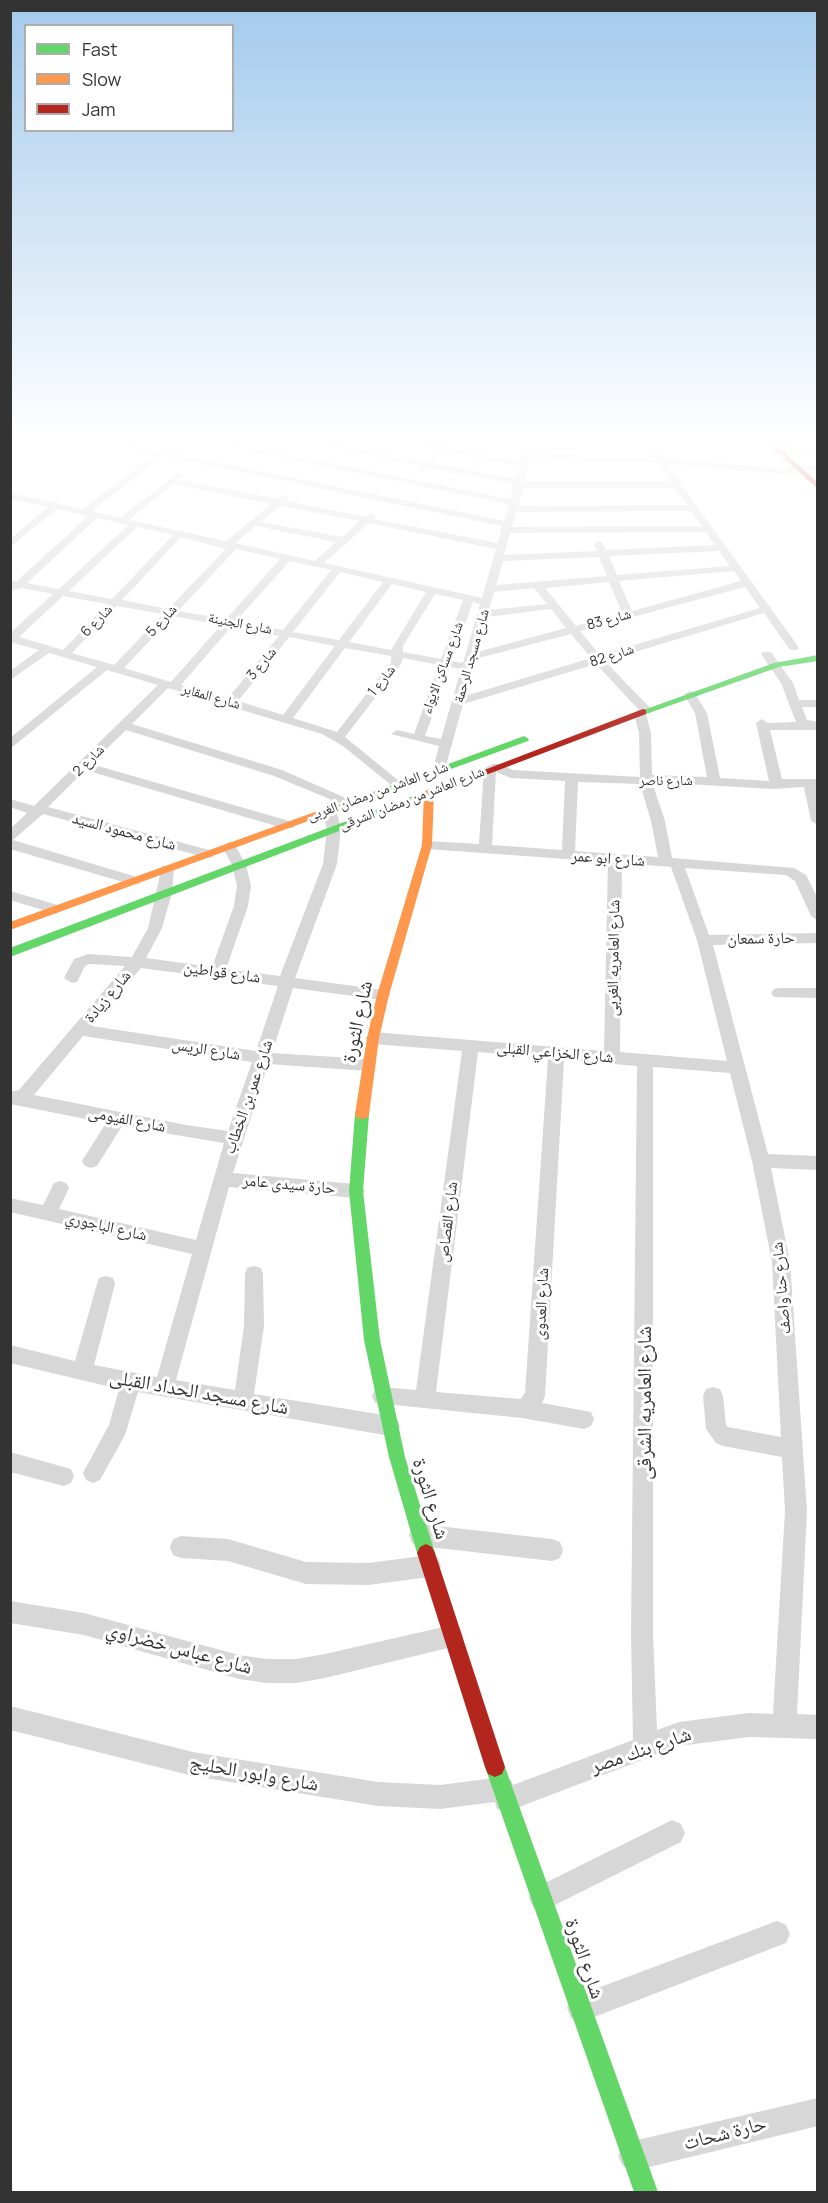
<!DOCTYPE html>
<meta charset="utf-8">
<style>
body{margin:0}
#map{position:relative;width:828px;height:2203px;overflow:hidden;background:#fff;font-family:Manrope,sans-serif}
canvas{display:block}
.frame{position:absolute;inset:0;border:12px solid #333;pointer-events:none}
.legend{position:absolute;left:24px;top:24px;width:210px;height:108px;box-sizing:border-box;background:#fff;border:2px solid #adadad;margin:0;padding:8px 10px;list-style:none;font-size:18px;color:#333}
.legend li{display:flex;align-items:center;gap:12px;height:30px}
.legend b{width:30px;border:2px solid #adadad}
</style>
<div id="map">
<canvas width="828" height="2203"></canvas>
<div class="frame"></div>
<ul class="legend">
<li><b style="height:8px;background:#63d668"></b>Fast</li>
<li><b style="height:8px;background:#ff974d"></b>Slow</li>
<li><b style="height:8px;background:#b3261e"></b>Jam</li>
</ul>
</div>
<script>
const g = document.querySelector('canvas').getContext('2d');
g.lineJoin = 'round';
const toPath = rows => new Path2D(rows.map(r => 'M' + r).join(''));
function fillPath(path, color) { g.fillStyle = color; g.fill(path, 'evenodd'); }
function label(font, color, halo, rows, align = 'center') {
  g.font = font + ' Manrope,"Noto Naskh Arabic",sans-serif'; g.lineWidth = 6; g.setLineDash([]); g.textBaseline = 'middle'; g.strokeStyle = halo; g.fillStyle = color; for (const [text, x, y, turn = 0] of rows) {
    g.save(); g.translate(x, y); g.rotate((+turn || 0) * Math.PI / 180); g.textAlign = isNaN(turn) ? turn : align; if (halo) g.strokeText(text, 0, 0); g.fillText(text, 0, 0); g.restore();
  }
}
fillPath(toPath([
 [82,438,101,438,504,521,509,504,185,438,204,438,510,499,514,484,429,468,421,473,417,470,420,466,284,438,304,438,425,461,438,451,379,438,399,438,442,446,451,438,461,438,451,448,521,461,525,447,485,438,527,442,528,438,536,438,532,454,653,458,639,438,648,438,662,458,802,470,806,473,802,476,666,464,798,646,798,650,790,650,764,613,605,661,653,711,646,714,651,733,652,775,707,777,695,713,684,694,690,691,694,692,707,713,720,778,769,781,756,723,762,719,768,723,796,722,781,683,761,654,763,652,771,652,793,683,799,700,818,700,818,707,802,707,807,720,818,722,818,730,770,730,782,779,818,779,818,825,811,821,804,787,772,789,652,782,665,821,672,858,794,868,806,875,818,899,818,921,811,916,795,881,786,875,685,868,709,935,818,933,818,943,713,945,768,1154,818,1156,818,1170,771,1168,790,1262,807,1511,797,1714,818,1715,818,1739,749,1737,679,1746,506,1812,497,1809,495,1802,440,1809,378,1806,193,1776,10,1730,10,1706,193,1752,378,1782,440,1785,502,1777,511,1780,513,1785,633,1740,631,1634,637,1066,564,1060,545,1396,542,1403,591,1412,594,1419,591,1426,584,1429,522,1418,375,1403,372,1396,375,1389,382,1387,416,1390,462,1051,373,1044,365,1038,373,1032,604,1051,608,862,427,849,420,845,427,841,479,844,484,769,492,764,500,764,513,770,640,777,639,733,634,713,639,710,596,664,463,704,445,769,439,773,433,769,439,746,391,734,397,730,414,734,439,665,403,658,401,664,345,737,400,782,400,788,396,789,343,746,322,734,168,688,132,724,282,770,355,802,354,805,344,805,274,776,126,730,91,764,293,822,295,825,293,828,283,828,85,770,48,807,213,851,213,857,208,858,43,814,13,840,140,878,140,884,130,884,10,849,10,829,27,813,10,807,10,799,34,806,158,685,107,670,10,749,10,738,97,667,49,653,10,680,10,671,39,650,10,642,10,633,53,594,22,588,12,590,10,580,17,581,88,516,57,509,10,547,10,539,48,507,10,499,10,493,83,509,154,454,82,438],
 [446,452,520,466,516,479,434,463,446,452],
 [163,456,502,526,498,543,374,519,376,516,371,513,365,517,286,501,289,498,284,495,277,499,179,480,184,475,179,472,120,518,92,511,163,456],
 [531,459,657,463,670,482,524,482,531,459],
 [173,484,271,504,226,541,129,520,173,484],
 [523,488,674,488,687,505,518,506,523,488],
 [280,506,359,521,342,537,261,522,280,506],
 [691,511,702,526,512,527,516,512,691,511],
 [97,518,128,525,59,589,27,583,97,518],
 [369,523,496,549,482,598,324,563,369,523],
 [256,526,336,542,315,561,235,543,256,526],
 [137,527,173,535,112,599,69,591,137,527],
 [706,532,715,545,606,550,602,542,599,541,594,544,597,551,504,555,510,533,706,532],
 [181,537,226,549,168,609,122,600,181,537],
 [236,549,280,559,226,619,178,611,236,549],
 [719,551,730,566,617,575,609,556,719,551],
 [599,557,607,576,496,585,503,561,599,557],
 [290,561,331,570,283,630,236,621,290,561],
 [734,571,741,581,632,611,619,581,734,571],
 [340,572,383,582,339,640,293,632,340,572],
 [609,582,622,613,576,626,545,588,609,582],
 [392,584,426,592,391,650,349,642,392,584],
 [745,587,760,608,600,655,580,631,745,587],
 [534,588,547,604,489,610,494,592,534,588],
 [435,594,463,600,441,659,403,652,403,646,435,594],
 [63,596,107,604,63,650,19,637,63,596],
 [473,602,480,604,463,663,452,661,473,602],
 [117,606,163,614,114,665,72,653,117,606],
 [551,609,566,628,477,652,487,617,551,609],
 [173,616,221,625,171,682,124,668,173,616],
 [231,627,279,636,228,698,181,685,231,627],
 [571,634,591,658,465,696,475,659,571,634],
 [289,637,335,646,283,715,238,701,289,637],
 [345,648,391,656,391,662,337,732,293,718,345,648],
 [450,667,461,669,441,739,425,736,450,667],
 [496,772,511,778,565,781,562,850,492,845,496,772],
 [578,782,640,784,651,821,658,857,575,851,578,782],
 [622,863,671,867,697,940,727,1061,620,1052,622,863],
 [478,1052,548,1058,525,1393,521,1399,436,1392,478,1052],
 [653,1067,730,1073,752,1161,772,1262,781,1437,728,1427,726,1425,723,1396,720,1389,713,1387,706,1389,703,1396,706,1429,716,1443,723,1446,782,1457,785,1511,773,1714,749,1713,679,1722,657,1730,653,1634,653,1067],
 [650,438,765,438,770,441,766,444,650,438],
 [787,445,818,447,818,453,784,450,784,446,787,445],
 [796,464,818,466,818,472,793,469,792,467,796,464],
 [329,806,336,810,341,829,337,864,295,978,383,990,391,995,383,1000,293,988,272,1053,368,1059,376,1065,368,1071,268,1064,233,1173,356,1184,362,1186,365,1191,362,1196,356,1198,229,1187,176,1380,235,1390,244,1326,245,1274,247,1268,254,1266,261,1268,263,1274,264,1326,254,1394,390,1416,397,1419,400,1426,397,1433,390,1436,138,1392,125,1435,100,1480,93,1483,86,1480,83,1473,109,1425,119,1389,10,1363,10,1345,75,1361,97,1284,99,1278,106,1276,113,1278,115,1284,94,1365,157,1377,192,1254,10,1212,10,1198,43,1205,54,1183,60,1181,66,1183,69,1188,59,1209,196,1240,224,1143,122,1126,97,1166,91,1168,85,1166,82,1161,106,1123,10,1104,10,1092,19,1090,125,966,90,964,85,966,77,982,72,983,64,978,74,959,88,954,132,957,148,928,162,866,172,866,174,869,172,893,162,928,146,958,212,967,234,906,237,886,232,865,222,846,229,842,234,843,246,865,251,886,248,906,226,969,280,976,323,864,327,829,322,810,329,806],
 [141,968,278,986,256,1051,92,1026,141,968],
 [83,1036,252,1062,228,1131,186,1125,34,1095,83,1036],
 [10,891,61,906,63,909,56,914,10,900,10,891],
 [779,988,818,988,818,998,774,997,771,993,774,989,779,988],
 [10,1452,71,1469,74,1476,71,1483,64,1486,10,1472,10,1452],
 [420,1524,552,1539,560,1542,563,1550,560,1558,552,1561,420,1546,412,1543,409,1535,412,1527,420,1524],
 [181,1536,228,1539,306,1562,368,1563,430,1555,438,1558,441,1566,438,1574,430,1577,368,1585,306,1584,228,1561,181,1558,173,1555,170,1547,173,1539,181,1536],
 [10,1601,84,1613,239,1655,267,1659,296,1659,325,1654,452,1625,460,1628,463,1636,460,1644,452,1647,325,1678,296,1683,267,1683,239,1679,84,1635,10,1623,10,1601],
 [672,1820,681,1824,685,1833,681,1842,551,1907,542,1911,533,1907,529,1898,533,1889,672,1820],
 [777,1921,786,1925,790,1934,786,1943,581,2022,571,2018,567,2008,571,1998,777,1921],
 [818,2098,818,2126,633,2171,623,2166,618,2156,623,2146,633,2141,818,2098]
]), '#d7d7d7');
fillPath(toPath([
 [818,655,818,661,779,667,646,714,638,712,774,663,818,655],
 [524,736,529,739,528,741,341,809,333,809,332,807,524,736],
 [458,779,462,780,462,784,10,957,10,948,458,779],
 [362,1109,367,1110,369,1114,363,1191,380,1340,405,1457,435,1553,432,1559,426,1562,420,1559,417,1553,389,1457,364,1340,349,1191,355,1114,357,1110,362,1109],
 [495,1757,502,1760,505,1767,658,2192,634,2192,485,1767,488,1760,495,1757]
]), '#63d668');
fillPath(toPath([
 [429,789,434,792,432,845,389,995,379,1038,369,1114,367,1118,362,1119,357,1118,355,1114,367,1038,377,995,422,845,424,792,429,789],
 [337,804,341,805,341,809,10,930,10,922,337,804]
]), '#ff974d');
fillPath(toPath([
 [761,438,769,438,818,483,818,489,761,438],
 [643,709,646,710,646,714,462,784,458,785,453,782,643,709],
 [426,1544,432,1547,435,1553,505,1767,502,1774,495,1777,488,1774,485,1767,417,1553,420,1547,426,1544]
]), '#b3261e');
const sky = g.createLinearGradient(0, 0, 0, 747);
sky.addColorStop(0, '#a3caec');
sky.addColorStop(0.59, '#fff');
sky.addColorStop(1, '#ffffff00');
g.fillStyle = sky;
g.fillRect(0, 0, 828, 747);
label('14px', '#333', '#fff', [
 ["شارع 83",609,620,-15],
 ["شارع 6",97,621,-46],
 ["شارع 5",162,621,-47],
 ["شارع الجنينة",240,624,11],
 ["شارع مسجد الرحمة",472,656,-74],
 ["شارع 82",612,656,-18],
 ["شارع 3",262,664,-50],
 ["شارع مساكن الايواء",443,668,-70],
 ["شارع 1",382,681,-52],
 ["شارع المقابر",211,697,16],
 ["شارع 2",89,761,-45],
 ["شارع ناصر",666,781],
 ["شارع العاشر من رمضان الغربى",378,792,-20],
 ["شارع العاشر من رمضان الشرقى",412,799,-21]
]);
label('16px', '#333', '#fff', [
 ["شارع محمود السيد",124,832,15],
 ["شارع ابو عمر",608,859,4],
 ["حارة سمعان",761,939,-1],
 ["شارع العامريه الغربى",614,958,-89],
 ["شارع قواطين",222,973,8],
 ["شارع زيادة",108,997,-50],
 ["شارع الريس",206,1050,9],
 ["شارع الخزاعي القبلى",555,1053,5],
 ["شارع عمر بن الخطاب",249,1097,-71],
 ["شارع الفيومى",127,1120,11],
 ["حارة سيدى عامر",289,1185,5],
 ["شارع القصاص",448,1222,-83],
 ["شارع الباجوري",106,1227,13],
 ["شارع حنا واصف",782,1288,-95],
 ["شارع العدوى",542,1304,-87]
]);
label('20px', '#333', '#fff', [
 ["شارع الثورة",358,1022,-78],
 ["شارع مسجد الحداد القبلى",199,1393,10],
 ["شارع العامريه الشرقى",645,1403,-90],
 ["شارع الثورة",430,1499,73],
 ["شارع عباس خضراوي",179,1649,15],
 ["شارع بنك مصر",641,1751,-19],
 ["شارع وابور الحليج",254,1774,10],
 ["شارع الثورة",584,1959,71],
 ["حارة شحات",725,2134,-14]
]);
</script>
